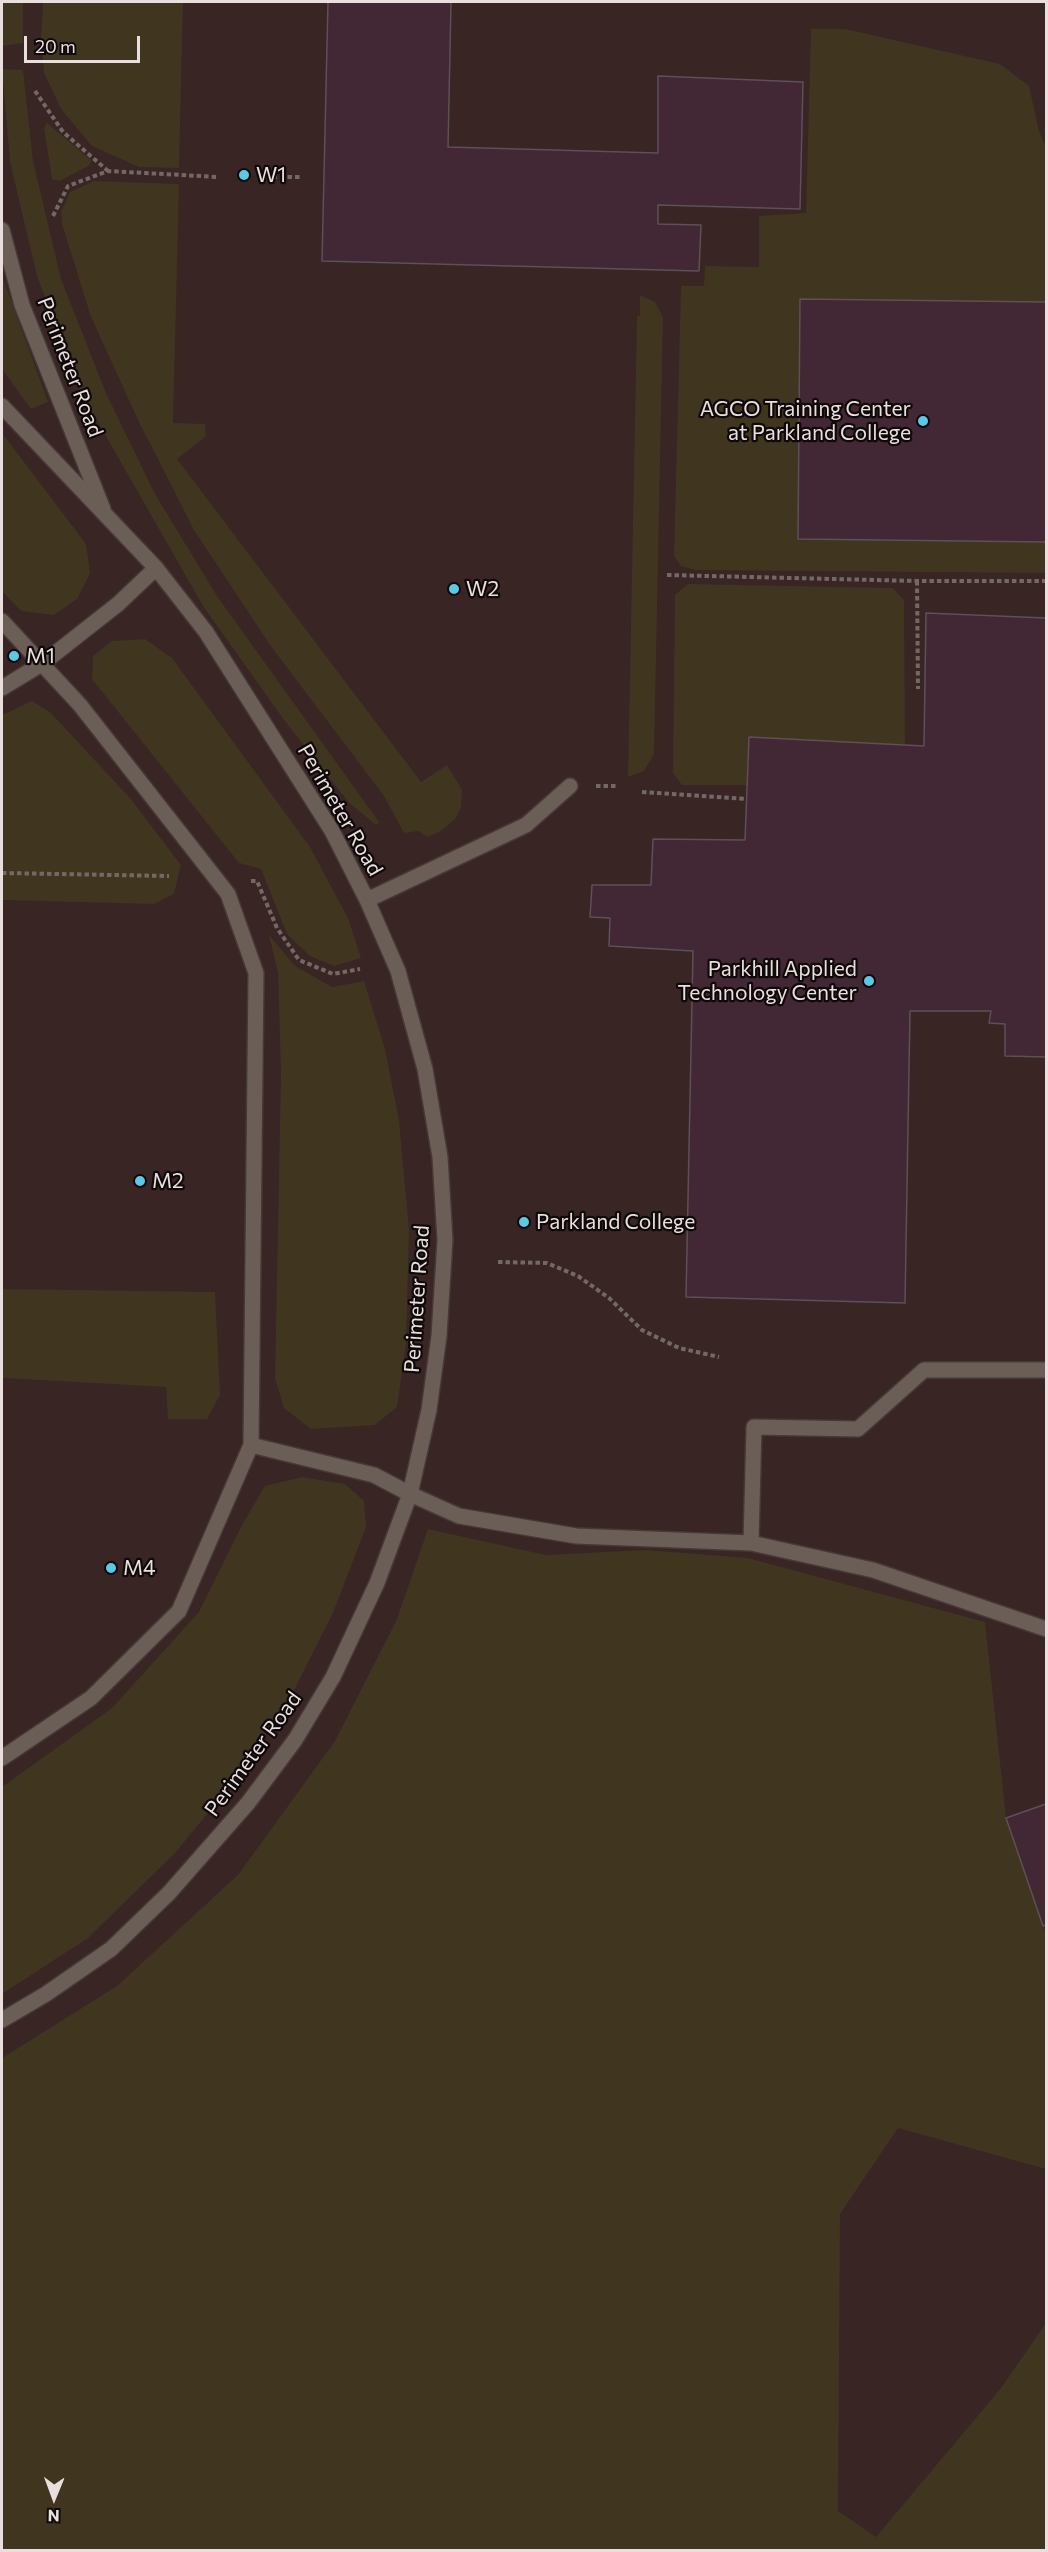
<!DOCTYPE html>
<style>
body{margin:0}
#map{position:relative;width:1048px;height:2552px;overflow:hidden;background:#2b1e1d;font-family:Commissioner,sans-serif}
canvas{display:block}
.frame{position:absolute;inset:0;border:3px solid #e8dfde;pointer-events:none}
.north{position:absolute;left:24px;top:2468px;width:60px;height:60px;-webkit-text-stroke:4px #0f0909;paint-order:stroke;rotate:181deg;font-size:16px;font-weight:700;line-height:24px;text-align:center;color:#e8dfde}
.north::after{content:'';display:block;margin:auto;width:21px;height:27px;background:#e8dfde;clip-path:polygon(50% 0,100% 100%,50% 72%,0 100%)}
.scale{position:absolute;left:24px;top:36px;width:116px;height:27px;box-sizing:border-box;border:3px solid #e8dfde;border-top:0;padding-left:8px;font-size:18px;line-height:21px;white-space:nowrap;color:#e8dfde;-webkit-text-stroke:4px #0f0909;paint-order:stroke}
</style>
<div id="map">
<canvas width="1048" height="2552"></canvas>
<div class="frame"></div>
<div class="north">N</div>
<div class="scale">20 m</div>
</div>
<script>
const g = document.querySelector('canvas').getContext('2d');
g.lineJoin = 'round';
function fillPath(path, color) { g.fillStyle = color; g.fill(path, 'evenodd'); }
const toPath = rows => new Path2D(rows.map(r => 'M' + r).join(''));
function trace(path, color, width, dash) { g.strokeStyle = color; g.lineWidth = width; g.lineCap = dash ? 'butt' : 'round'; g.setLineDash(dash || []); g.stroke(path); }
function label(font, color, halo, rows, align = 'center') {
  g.font = font + ' Commissioner,sans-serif'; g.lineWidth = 4.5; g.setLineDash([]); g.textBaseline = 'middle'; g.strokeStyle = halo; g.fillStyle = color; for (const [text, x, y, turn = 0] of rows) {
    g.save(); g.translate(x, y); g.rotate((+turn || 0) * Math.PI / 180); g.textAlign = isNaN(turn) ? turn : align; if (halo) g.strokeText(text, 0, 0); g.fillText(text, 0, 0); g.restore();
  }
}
fillPath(toPath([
 [2,2,1046,2,1046,2443,948,2550,2,2550]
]), '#382524');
fillPath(toPath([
 [2,2,23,2,23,43,2,46],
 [43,2,183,2,179,168,139,167,92,146,61,109,44,73,41,37],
 [811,29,845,29,1000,64,1029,86,1039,131,1046,147,1046,573,696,570,681,566,674,556,681,286,704,286,705,266,759,267,759,216,806,213],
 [2,69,23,70,33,161,61,279,106,393,155,494,217,596,379,822,376,825,349,803,284,720,203,606,82,394,37,276,10,162],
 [47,123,91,160,90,165,60,181,52,179,44,128],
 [94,181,179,184,173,423,205,424,206,436,177,459,421,782,447,765,462,790,461,807,456,818,441,831,427,837,419,831,404,833,384,796,270,645,194,530,139,422,91,317,62,224,61,212,70,192],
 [2,275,48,402,31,409,2,369],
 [640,295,655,302,663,317,654,754,644,771,628,777,637,316,640,315],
 [2,433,86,544,90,573,77,599,54,615,21,611,2,591],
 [688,584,893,588,904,600,905,745,749,737,747,785,682,785,673,773,675,595],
 [145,639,172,658,310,847,348,918,361,958,334,966,310,956,287,934,261,869,239,863,92,679,93,656,112,641],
 [32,701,50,712,130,798,181,865,174,894,154,904,2,900,2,715],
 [269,935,295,966,332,987,364,981,385,1049,399,1120,409,1230,406,1344,397,1407,375,1425,311,1429,284,1408,275,1378,281,1073,278,973],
 [2,1289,215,1292,220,1395,207,1419,168,1419,166,1387,2,1378],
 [302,1477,345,1484,364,1501,366,1527,333,1613,292,1694,235,1780,175,1853,88,1938,2,1994,2,1787,112,1708,199,1612,242,1525,265,1486],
 [428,1529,546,1555,646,1550,748,1558,985,1622,1006,1818,1046,1934,1046,2169,898,2128,840,2214,838,2511,876,2537,1001,2388,1046,2323,1046,2550,2,2550,2,2058,117,1986,238,1875,335,1741,397,1619]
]), '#40351e');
const building = toPath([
 [328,2,451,2,448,147,658,153,658,76,803,82,800,209,658,205,658,224,701,225,699,271,322,261,328,2],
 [800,299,1046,302,1046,542,798,539,800,299],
 [926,613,1046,618,1046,1057,1005,1056,1005,1024,989,1023,991,1011,910,1011,905,1303,686,1297,693,951,609,946,610,918,590,917,592,885,651,885,653,839,745,840,749,737,924,746,926,613],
 [1046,1804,1046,1925,1043,1926,1006,1818,1046,1804]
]);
fillPath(building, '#422734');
trace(building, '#5e5057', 1.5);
const minor = toPath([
 [2,230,22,305,103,509],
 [2,406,156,568,206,632,332,831,367,900,398,971,425,1069,440,1157,445,1240,439,1336,429,1410,410,1494,377,1583,333,1677,295,1740,248,1803,169,1893,111,1949,46,1994,2,2020],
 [2,621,80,705,228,894,256,973,251,1445,179,1611,91,1698,2,1758],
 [2,688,43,663,118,604,156,568],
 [367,900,526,825,570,786],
 [251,1445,374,1475,410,1494,459,1516,576,1536,751,1543,873,1570,1046,1629],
 [751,1543,754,1427,858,1429,924,1370,1046,1370]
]);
trace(minor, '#453938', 18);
trace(toPath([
 [35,91,63,132,108,171],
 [265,177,300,177],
 [53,216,68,186,108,171,218,177],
 [667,575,917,581,1046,581],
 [917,581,918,689],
 [596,786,616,786],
 [642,792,746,799],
 [2,873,169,876],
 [251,881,257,881,277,928,299,960,333,974,360,969],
 [498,1262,547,1263,578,1276,609,1298,642,1330,679,1348,719,1357]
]), '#746867', 4, [4.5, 3]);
trace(minor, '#6b5e56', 15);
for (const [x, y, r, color] of [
 [244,175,6,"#5bc8e6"],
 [923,421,6,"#5bc8e6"],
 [454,589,6,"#5bc8e6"],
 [14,656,6,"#5bc8e6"],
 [869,981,6,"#5bc8e6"],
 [140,1181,6,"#5bc8e6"],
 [524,1222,6,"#5bc8e6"],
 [111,1568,6,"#5bc8e6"]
]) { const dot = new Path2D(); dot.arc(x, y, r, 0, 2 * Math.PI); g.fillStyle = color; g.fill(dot); trace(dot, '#0f0909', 2); }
label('21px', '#e8dfde', '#0f0909', [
 ["W1",256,175],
 ["AGCO Training Center",911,409,"right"],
 ["at Parkland College",911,433,"right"],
 ["W2",466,589],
 ["M1",26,656],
 ["Parkhill Applied",857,969,"right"],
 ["Technology Center",857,993,"right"],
 ["M2",152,1181],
 ["Parkland College",536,1222],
 ["M4",123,1568]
], 'left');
label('21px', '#e8dfde', '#0f0909', [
 ["Perimeter Road",70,367,69],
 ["Perimeter Road",340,810,60],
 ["Perimeter Road",417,1299,-86],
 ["Perimeter Road",253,1754,-54]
]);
</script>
